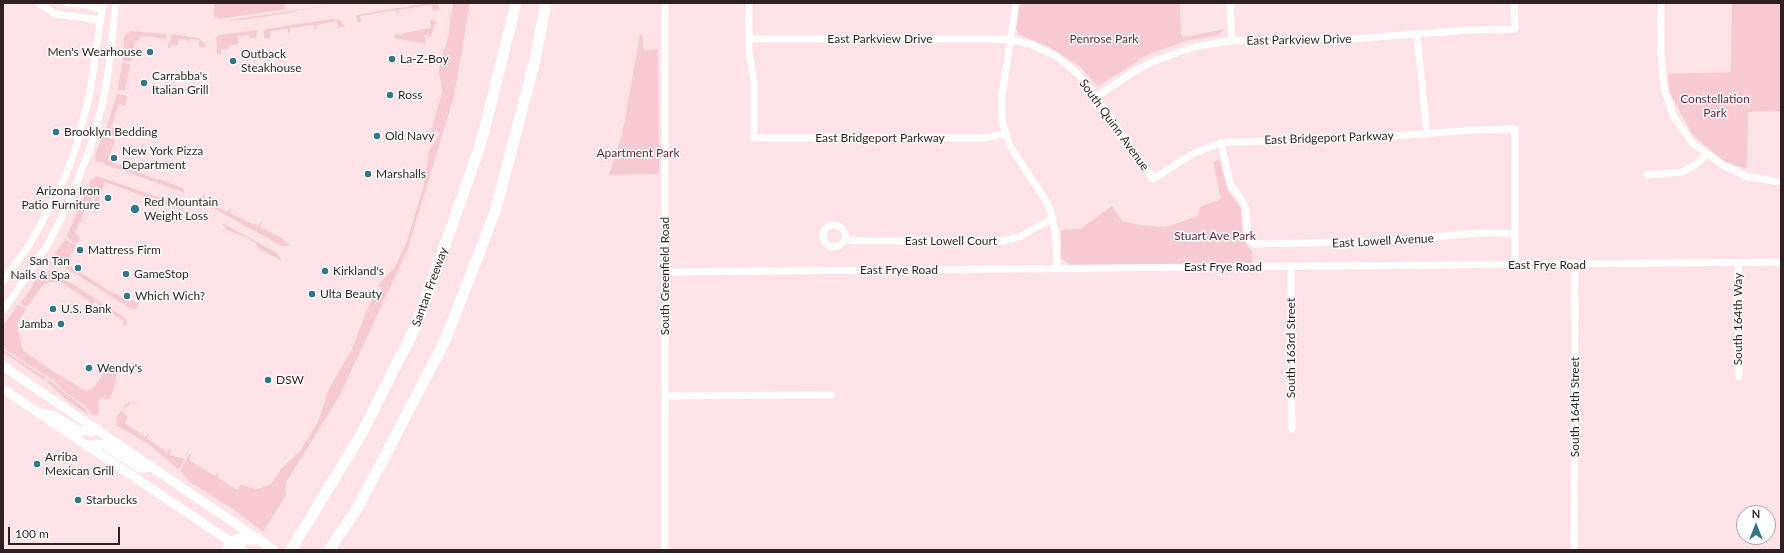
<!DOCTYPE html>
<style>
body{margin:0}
#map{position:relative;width:1784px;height:553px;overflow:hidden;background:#fde3e8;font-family:Lato,sans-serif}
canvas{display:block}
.frame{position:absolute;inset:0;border:4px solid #2d1f22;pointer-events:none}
.north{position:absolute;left:1736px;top:505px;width:40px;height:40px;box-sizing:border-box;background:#fff;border:1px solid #aba5a7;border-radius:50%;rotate:0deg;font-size:11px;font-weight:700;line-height:16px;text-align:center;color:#2d1f22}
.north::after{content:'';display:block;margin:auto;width:14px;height:18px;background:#337786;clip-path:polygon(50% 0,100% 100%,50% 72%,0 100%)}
.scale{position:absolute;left:8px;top:527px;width:112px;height:18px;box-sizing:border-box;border:2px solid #2d1f22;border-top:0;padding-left:5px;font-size:12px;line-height:14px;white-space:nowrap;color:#2d1f22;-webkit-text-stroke:3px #fff;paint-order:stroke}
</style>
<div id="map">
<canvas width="1784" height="553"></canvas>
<div class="frame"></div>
<div class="north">N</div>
<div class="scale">100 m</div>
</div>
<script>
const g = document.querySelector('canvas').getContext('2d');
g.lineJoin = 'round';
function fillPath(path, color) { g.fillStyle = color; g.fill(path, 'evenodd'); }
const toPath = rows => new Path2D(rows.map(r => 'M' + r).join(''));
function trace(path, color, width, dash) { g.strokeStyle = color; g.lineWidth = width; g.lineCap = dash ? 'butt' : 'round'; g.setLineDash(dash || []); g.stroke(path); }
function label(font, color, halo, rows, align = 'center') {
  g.font = font + ' Lato,sans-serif'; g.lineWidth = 3; g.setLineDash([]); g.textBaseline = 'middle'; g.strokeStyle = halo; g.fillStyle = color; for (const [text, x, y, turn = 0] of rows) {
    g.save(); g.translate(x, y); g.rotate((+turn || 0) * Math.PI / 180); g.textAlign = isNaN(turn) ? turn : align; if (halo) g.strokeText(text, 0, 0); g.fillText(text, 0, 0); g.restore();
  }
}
fillPath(toPath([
 [214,3,285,3,286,9,219,19,214,16],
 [429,3,437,4,439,7,439,9,433,11,432,5,399,10,398,16,396,10,360,16,361,21,358,23,356,15],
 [453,3,470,3,454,96,407,251,340,395,285,484,286,495,263,532,233,509,190,482,180,471,190,453,191,455,189,460,215,476,219,471,217,477,237,490,241,485,257,489,267,486,273,482,281,469,300,451,318,422,329,389,352,349,368,307,376,292,380,294,382,288,378,286,380,283,395,267,407,241,424,185,429,151,440,134,436,130,430,133,441,96,442,90,439,71,441,56,447,43],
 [1020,3,1180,3,1181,34,1184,37,1225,29,1218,35,1186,41,1149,54,1098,86,1078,65,1047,46,1019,35,1016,28],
 [1732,3,1781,3,1781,111,1748,112,1747,169,1726,162,1705,146,1691,132,1670,93,1668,74,1731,72],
 [332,5,251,19,230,21,230,20],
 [332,19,340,20,345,27,338,27,337,21,316,25,316,31,314,25,290,28,290,35,287,29,270,31,270,38,264,38,264,31,266,29],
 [430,20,434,20,436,22,430,38,428,35,424,36,426,44,394,38,395,34,402,35,403,33,431,28],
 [257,30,256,38,249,38,248,35,238,36,238,44,230,45,229,49,221,49,221,54,217,54,216,38,219,35],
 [131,31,167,34,166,39,143,36,135,42,131,62,123,61,124,36],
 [172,34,199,38,203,43,205,43,206,47,199,47,199,40,190,39,188,45,188,40,179,39,178,45,171,44,170,48,168,48,168,43,170,43],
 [640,35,642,35,644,50,658,49,659,174,609,175,622,135],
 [122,63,130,64,125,91,118,90],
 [117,94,128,96,125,106,119,104,111,127,121,131,120,137,117,136,116,137,105,132],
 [103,136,115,140,108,160,158,180,159,179,183,188,185,193,96,161,95,155],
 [1219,159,1228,191,1241,208,1242,238,1252,252,1252,263,1070,265,1061,258,1061,230,1080,229,1112,206,1122,221,1140,225,1166,227,1198,216,1200,207,1221,199,1213,163],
 [97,176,183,206,182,210,105,182,98,201,95,201,92,193,87,190,91,180],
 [86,193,90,194,92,201,96,204,92,211,86,208,81,219,87,223,80,221,75,233,80,237,77,243,72,242,68,238,67,235],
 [205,193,204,200,227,212,232,207,230,213,257,226,262,221,260,227,285,240,284,241,290,245,282,246,202,202,201,199],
 [222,223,277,253,282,261,258,248,256,243,243,236,232,232,226,229],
 [66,239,76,246,66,263,114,294,115,293,130,302,132,300,138,304,137,309,131,309,57,262,55,253],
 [51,270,122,316,126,319,127,325,122,326,124,321,101,306,96,310,99,303,95,301,91,305,88,300,60,282,49,282,43,285,27,307,20,303,30,290,39,274],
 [18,304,26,309,17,323,22,348,24,351,54,372,86,391,91,389,95,386,110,364,117,369,115,385,112,394,108,400,102,398,98,401,99,414,93,415,85,406,64,391,53,380,3,348,3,326],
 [3,350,48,379,84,408,89,415,68,401,47,382,48,380,45,378,44,380,3,352],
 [129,402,132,402,139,406,131,403,127,406,122,412,128,417,125,423,145,437,150,432,147,438,167,453,171,447,170,455,185,459,186,453,188,452,179,470,149,444,117,426,116,417,124,408,124,405]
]), '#f7c9d2');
trace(toPath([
 [39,3,55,14,101,20],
 [67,3,86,5,102,10],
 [749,3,749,52,754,81,754,138,984,138,1005,134],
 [1016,3,1002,95,1002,121,1010,146,1043,196,1051,211,1056,237,1057,268],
 [1230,3,1232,41],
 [1661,3,1661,55,1664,88,1674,117,1693,144,1723,165,1748,177,1781,182],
 [1417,35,1427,134],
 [749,39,992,39,1011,40,1030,44,1056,56,1079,75,1091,90,1153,179,1194,153,1212,146,1228,142,1351,139,1475,130,1515,129,1515,265],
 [1096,97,1135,71,1150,63,1182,51,1198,46,1232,41,1349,39,1469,30,1515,29,1514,3],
 [1221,143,1230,184,1243,202,1246,210,1248,239,1254,244,1378,242,1480,233,1515,233],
 [1647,175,1682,172,1697,164,1707,154],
 '823 236a11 11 0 1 1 22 0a11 11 0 1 1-22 0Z',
 [845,239,855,241,1003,241,1019,237,1044,223,1053,220],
 [1738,263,1739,376],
 [1291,267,1292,429],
 [666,272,1781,262],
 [3,281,27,248,41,224,65,177,76,147,90,93,103,3],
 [3,311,47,246,66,209,90,149,102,105,107,81,116,3],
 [665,396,831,395],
 [665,550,665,3],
 [1574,550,1575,265]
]), '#fff', 7);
trace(toPath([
 [3,366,274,550],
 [3,389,243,550],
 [41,413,55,416,80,431,93,431,98,429],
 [86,446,97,444,104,445,139,468,153,467]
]), '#fff', 9);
trace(toPath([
 [227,550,232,542,239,539,258,539],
 [291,550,362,433,416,326,478,152,488,116,516,3],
 [329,550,358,507,445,341,495,212,535,60,546,3]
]), '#fff', 11);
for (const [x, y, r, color] of [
 [150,52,4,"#337786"],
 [392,59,4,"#337786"],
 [233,61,4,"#337786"],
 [144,83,4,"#337786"],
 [390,95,4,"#337786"],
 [56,132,4,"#337786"],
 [377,136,4,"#337786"],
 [114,158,4,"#337786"],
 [368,174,4,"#337786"],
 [108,198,4,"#337786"],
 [135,209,5,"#337786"],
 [80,250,4,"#337786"],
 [78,268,4,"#337786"],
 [325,271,4,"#337786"],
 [126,274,4,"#337786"],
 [312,294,4,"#337786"],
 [127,296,4,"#337786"],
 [53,309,4,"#337786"],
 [61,324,4,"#337786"],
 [89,368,4,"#337786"],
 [268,380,4,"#337786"],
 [37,464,4,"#337786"],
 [78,500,4,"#337786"]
]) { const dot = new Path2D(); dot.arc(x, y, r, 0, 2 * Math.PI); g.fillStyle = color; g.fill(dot); trace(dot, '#fff', 1.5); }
label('12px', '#2d1f22', '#fff', [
 ["East Parkview Drive",880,39],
 ["East Parkview Drive",1299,40,-1],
 ["South Quinn Avenue",1114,125,54],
 ["East Bridgeport Parkway",880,138],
 ["East Bridgeport Parkway",1329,138,-2],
 ["East Lowell Court",951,241],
 ["East Lowell Avenue",1383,241,-3],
 ["East Frye Road",1547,265],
 ["East Frye Road",1223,267],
 ["East Frye Road",899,270],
 ["South Greenfield Road",665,276,-90],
 ["Santan Freeway",430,287,-70],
 ["South 164th Way",1738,319,-90],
 ["South 163rd Street",1291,348,-90],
 ["South 164th Street",1575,407,-90]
]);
label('12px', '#692338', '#fff', [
 ["Penrose Park",1104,39],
 ["Constellation",1715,99],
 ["Park",1715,113],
 ["Apartment Park",638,153],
 ["Stuart Ave Park",1215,236]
]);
label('12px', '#2d1f22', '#fff', [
 ["Men's Wearhouse",142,52,"right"],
 ["Outback",241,54],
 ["Steakhouse",241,68],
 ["La-Z-Boy",400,59],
 ["Carrabba's",152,76],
 ["Italian Grill",152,90],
 ["Ross",398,95],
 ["Brooklyn Bedding",64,132],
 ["Old Navy",385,136],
 ["New York Pizza",122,151],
 ["Department",122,165],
 ["Marshalls",376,174],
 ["Arizona Iron",100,191,"right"],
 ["Patio Furniture",100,205,"right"],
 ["Red Mountain",144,202],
 ["Weight Loss",144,216],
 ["Mattress Firm",88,250],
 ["San Tan",70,261,"right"],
 ["Nails & Spa",70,275,"right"],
 ["Kirkland's",333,271],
 ["GameStop",134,274],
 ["Ulta Beauty",320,294],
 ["Which Wich?",135,296],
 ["U.S. Bank",61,309],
 ["Jamba",53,324,"right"],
 ["Wendy's",97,368],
 ["DSW",276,380],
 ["Arriba",45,457],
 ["Mexican Grill",45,471],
 ["Starbucks",86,500]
], 'left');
</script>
